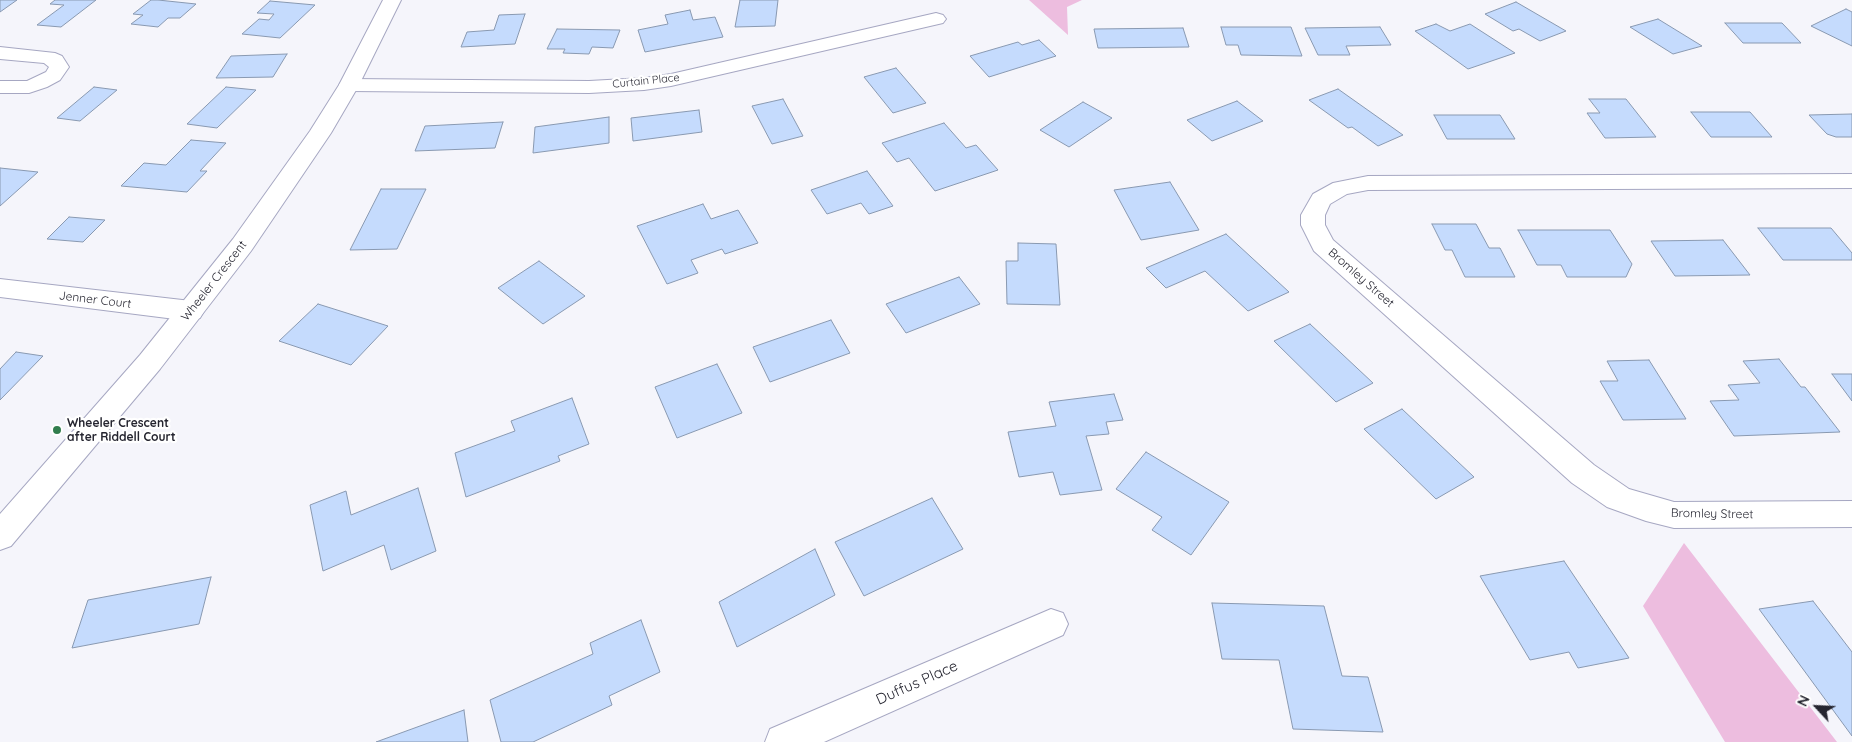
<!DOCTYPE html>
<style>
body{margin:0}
#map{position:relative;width:1852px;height:742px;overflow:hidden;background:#f5f5fb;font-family:Quicksand,sans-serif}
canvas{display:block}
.north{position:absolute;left:1792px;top:682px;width:50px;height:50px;-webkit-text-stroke:4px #fff;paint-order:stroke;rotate:295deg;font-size:14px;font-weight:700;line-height:20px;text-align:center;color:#252530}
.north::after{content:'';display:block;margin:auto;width:18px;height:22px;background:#252530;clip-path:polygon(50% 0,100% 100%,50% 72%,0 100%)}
</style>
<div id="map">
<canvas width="1852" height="742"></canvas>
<div class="north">N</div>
</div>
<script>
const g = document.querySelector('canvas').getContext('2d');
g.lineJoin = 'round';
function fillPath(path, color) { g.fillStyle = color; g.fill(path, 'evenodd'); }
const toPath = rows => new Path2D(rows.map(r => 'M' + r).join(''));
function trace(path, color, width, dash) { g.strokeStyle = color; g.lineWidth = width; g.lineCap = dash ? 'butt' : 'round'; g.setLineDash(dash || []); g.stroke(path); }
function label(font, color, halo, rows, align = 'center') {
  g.font = font + ' Quicksand,sans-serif'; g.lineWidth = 4.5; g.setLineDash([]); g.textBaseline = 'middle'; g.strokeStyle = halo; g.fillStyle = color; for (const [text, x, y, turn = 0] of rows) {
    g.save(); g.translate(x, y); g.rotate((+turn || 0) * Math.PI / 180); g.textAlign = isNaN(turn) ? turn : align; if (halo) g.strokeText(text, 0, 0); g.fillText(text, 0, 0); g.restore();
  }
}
fillPath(toPath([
 [1029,0,1082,0,1067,7,1068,35],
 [1684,543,1837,742,1725,742,1643,606]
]), '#edbddf');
const building = toPath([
 [0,0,17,0,0,12,0,0],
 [55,0,96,0,61,27,37,25,64,5,50,4,55,0],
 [151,0,158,0,196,4,180,18,168,18,158,27,131,24,143,15,133,14,151,0],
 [740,0,778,0,775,26,735,27,740,0],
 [270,1,315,5,280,38,242,34,259,19,269,20,274,14,257,13,270,1],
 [1516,2,1566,31,1540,41,1519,29,1513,31,1485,14,1516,2],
 [1846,9,1852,12,1852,46,1811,26,1846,9],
 [690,10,693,20,715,17,723,37,645,52,638,30,668,24,665,15,690,10],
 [525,14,515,44,461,47,467,32,494,30,499,15,525,14],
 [1658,19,1702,46,1673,54,1630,27,1658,19],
 [1725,23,1782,23,1801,43,1743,43,1725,23],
 [1436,24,1450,31,1470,24,1515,53,1468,69,1415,31,1436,24],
 [1221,27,1291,27,1302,56,1241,55,1238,45,1226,45,1221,27],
 [1380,27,1391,45,1346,46,1350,55,1318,55,1305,28,1380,27],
 [1183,28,1189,47,1098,48,1094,29,1183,28],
 [557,29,620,30,613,48,592,47,589,54,563,53,565,49,547,49,557,29],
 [1039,40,1056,56,989,77,970,56,1018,42,1022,45,1039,40],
 [287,54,273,77,216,78,231,56,287,54],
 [896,68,926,103,893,113,864,77,896,68],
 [94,87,117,90,80,121,57,118,94,87],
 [226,87,256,90,217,128,187,124,226,87],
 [1338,89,1403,135,1378,146,1352,127,1348,128,1309,100,1338,89],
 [783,99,803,136,772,144,752,106,783,99],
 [1589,99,1626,99,1656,137,1605,138,1587,113,1600,113,1589,99],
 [1237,101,1263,121,1212,141,1187,120,1237,101],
 [1083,102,1112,118,1069,147,1040,130,1083,102],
 [699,110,702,132,633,141,631,118,699,110],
 [1691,112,1750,112,1772,137,1711,137,1691,112],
 [1852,114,1852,137,1836,137,1827,134,1809,115,1852,114],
 [1434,115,1500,115,1515,139,1447,139,1434,115],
 [609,117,609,143,533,153,535,127,609,117],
 [503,122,495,148,415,151,425,126,503,122],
 [944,123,966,148,976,145,998,170,935,191,909,158,897,162,882,143,944,123],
 [191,140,226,143,200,171,207,171,187,192,121,186,144,163,166,165,191,140],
 [0,168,38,172,0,206,0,168],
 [867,171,893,206,869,214,861,203,827,214,811,190,867,171],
 [1170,182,1199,230,1141,240,1114,190,1170,182],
 [381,189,426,189,397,249,350,250,381,189],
 [703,204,711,219,738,210,758,243,725,254,722,249,691,260,698,273,667,284,637,226,703,204],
 [69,217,105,220,83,242,47,239,69,217],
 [1432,224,1476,224,1489,248,1500,248,1515,277,1465,277,1452,250,1445,250,1432,224],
 [1758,228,1831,228,1852,253,1852,260,1783,260,1758,228],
 [1518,230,1610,230,1632,264,1626,277,1567,277,1561,265,1537,265,1518,230],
 [1226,234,1289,292,1248,311,1205,271,1166,288,1146,268,1226,234],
 [1723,240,1750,275,1675,276,1651,241,1723,240],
 [1018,243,1056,244,1060,305,1007,304,1006,261,1018,261,1018,243],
 [539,261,585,296,543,324,498,288,539,261],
 [959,277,980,304,906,333,886,304,959,277],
 [318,304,388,326,351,365,279,341,318,304],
 [831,320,850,353,770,382,753,347,831,320],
 [1310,324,1373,383,1336,402,1274,341,1310,324],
 [16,352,43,356,0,400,0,369,16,352],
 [1779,359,1801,387,1805,387,1840,432,1734,436,1710,401,1739,400,1728,385,1760,383,1743,361,1779,359],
 [1649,360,1686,419,1623,420,1600,381,1618,381,1607,361,1649,360],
 [717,364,742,413,677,438,655,387,717,364],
 [1832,374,1852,374,1852,401,1832,374],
 [1114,394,1123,420,1106,422,1109,434,1086,436,1102,490,1060,495,1053,472,1019,477,1008,432,1056,426,1049,402,1114,394],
 [572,398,589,444,558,456,560,461,466,497,455,453,515,431,511,421,572,398],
 [1402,409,1474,477,1436,499,1364,429,1402,409],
 [1146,452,1229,502,1191,555,1152,530,1162,517,1116,489,1146,452],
 [418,488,436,551,391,570,384,545,323,571,310,505,346,491,351,515,418,488],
 [932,498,963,549,864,596,835,542,932,498],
 [815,549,835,595,737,647,719,602,815,549],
 [1564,561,1629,658,1578,668,1569,652,1530,660,1480,576,1564,561],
 [211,577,199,624,72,648,88,600,211,577],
 [1813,601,1852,652,1852,736,1759,609,1813,601],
 [1212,603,1324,606,1342,676,1368,677,1383,732,1293,729,1279,660,1222,659,1212,603],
 [641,620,660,672,609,696,612,705,533,742,501,742,490,700,593,654,590,643,641,620],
 [464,710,468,742,376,742,464,710]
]);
fillPath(building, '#c5dbfd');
trace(building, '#8999b1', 1);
const minor = toPath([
 [936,13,943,15,946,19,943,23,671,86,644,90,589,93,349,91,342,89,339,85,342,81,349,79,589,81,644,78,671,74,936,13],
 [0,47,55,53,62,56,69,67,60,80,47,87,29,93,0,93,0,81,27,81,46,72,49,67,44,63,0,59,0,47],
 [1852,174,1852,188,1368,190,1347,194,1330,204,1325,215,1325,225,1333,240,1594,465,1629,489,1674,502,1852,501,1852,527,1674,528,1646,521,1607,507,1572,483,1314,251,1301,225,1301,215,1313,194,1333,183,1368,176,1852,174],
 [0,279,191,301,200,304,204,311,200,318,191,321,0,297,0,279],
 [1051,609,1063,613,1068,624,1063,635,824,742,765,742,770,729,1051,609]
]);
const tertiary = toPath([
 [383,0,401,0,359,85,331,133,251,251,160,369,11,546,0,550,0,514,140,355,233,239,310,131,339,85,383,0]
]);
trace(minor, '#a6a7c2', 2);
trace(tertiary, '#a6a7c2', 2);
fillPath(minor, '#fff');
fillPath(tertiary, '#fff');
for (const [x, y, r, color] of [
 [57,430,5,"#317d4d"]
]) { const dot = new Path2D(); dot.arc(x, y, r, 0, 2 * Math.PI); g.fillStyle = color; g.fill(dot); trace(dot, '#fff', 2); }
label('11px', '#252530', '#fff', [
 ["Curtain Place",646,81,-6]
]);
label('12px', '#252530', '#fff', [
 ["Bromley Street",1361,278,41],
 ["Wheeler Crescent",214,281,-52],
 ["Jenner Court",95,300,7],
 ["Bromley Street",1712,514,1]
]);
label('bold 12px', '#252530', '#fff', [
 ["Wheeler Crescent",67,423],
 ["after Riddell Court",67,437]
], 'left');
label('15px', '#252530', '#fff', [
 ["Duffus Place",917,683,-24]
]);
</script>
